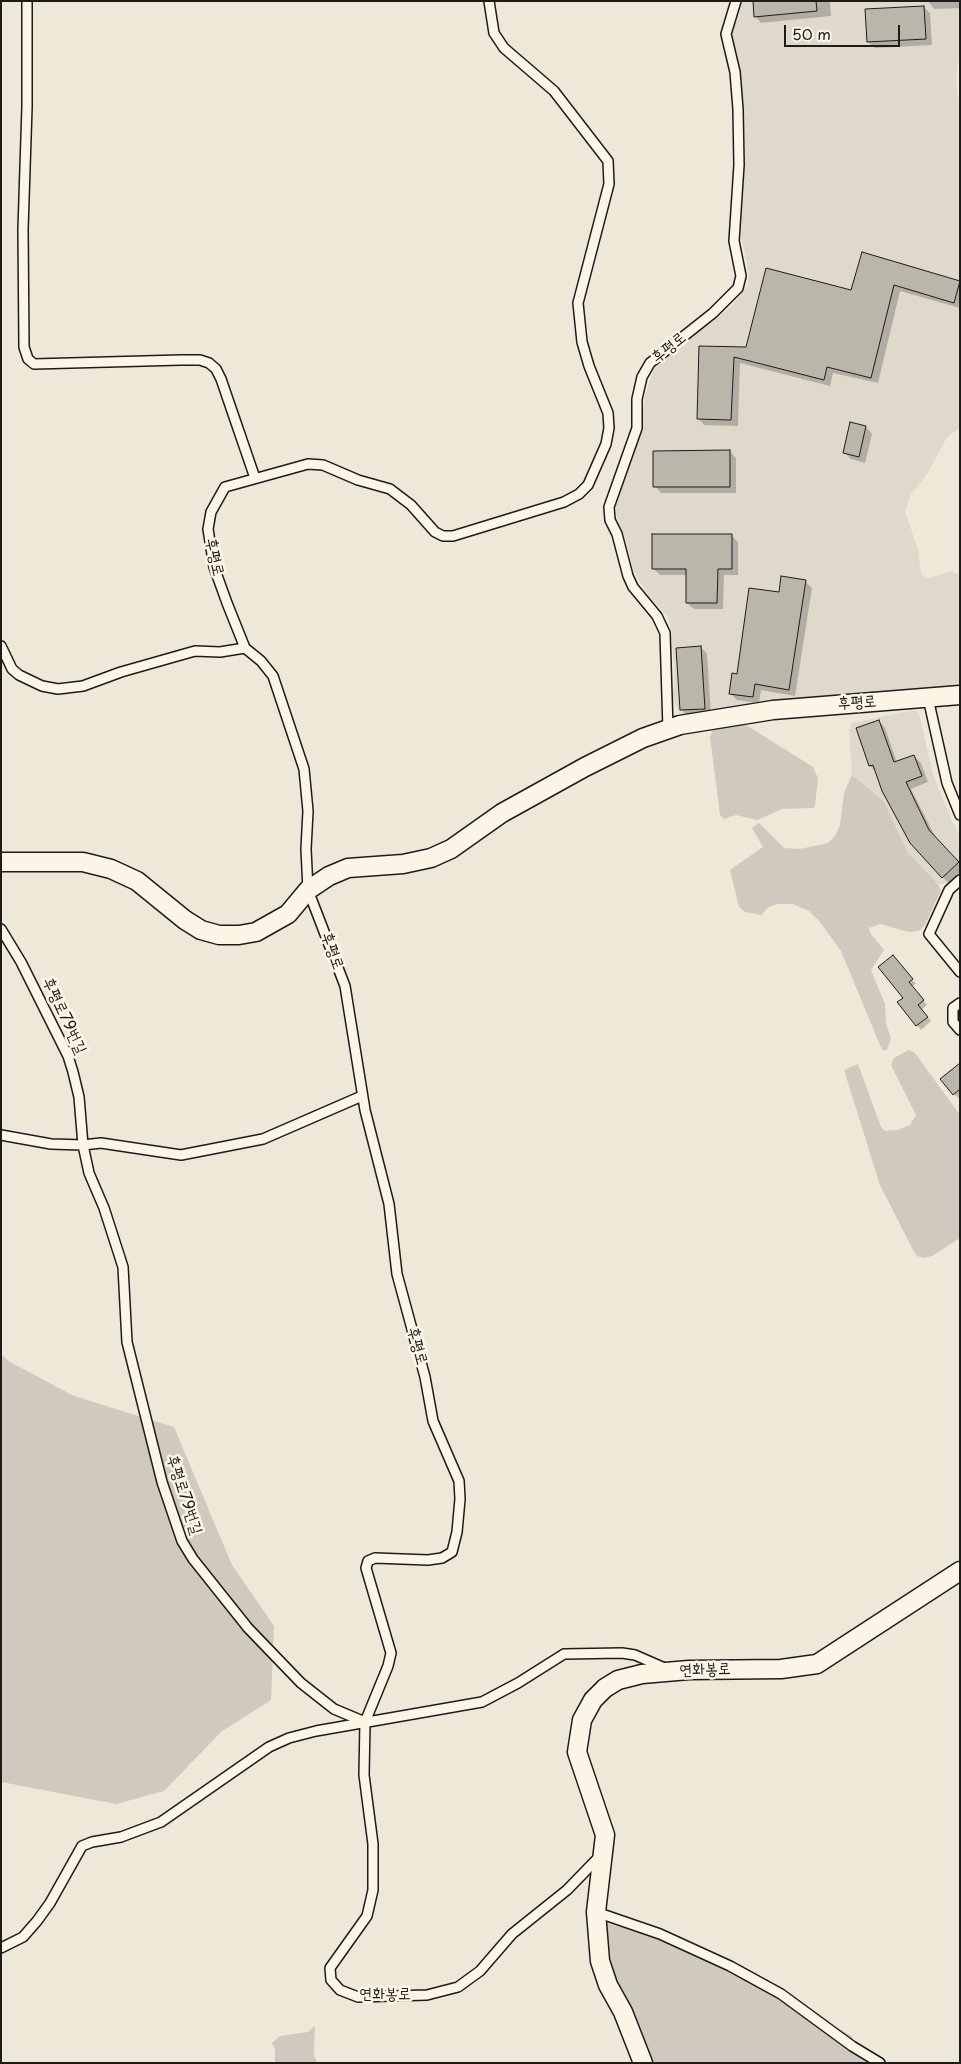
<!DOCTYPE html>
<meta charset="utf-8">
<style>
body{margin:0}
#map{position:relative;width:961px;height:2064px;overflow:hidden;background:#eee8d9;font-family:"Playpen Sans",sans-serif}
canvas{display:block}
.frame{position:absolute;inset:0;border:2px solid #1c1c1c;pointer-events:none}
.scale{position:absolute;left:784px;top:25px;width:116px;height:22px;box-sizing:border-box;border:2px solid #1c1c1c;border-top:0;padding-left:6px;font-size:15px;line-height:18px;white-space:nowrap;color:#1c1c1c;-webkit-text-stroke:4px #fcf5e5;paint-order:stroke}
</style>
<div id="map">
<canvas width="961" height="2064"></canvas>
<div class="frame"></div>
<div class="scale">50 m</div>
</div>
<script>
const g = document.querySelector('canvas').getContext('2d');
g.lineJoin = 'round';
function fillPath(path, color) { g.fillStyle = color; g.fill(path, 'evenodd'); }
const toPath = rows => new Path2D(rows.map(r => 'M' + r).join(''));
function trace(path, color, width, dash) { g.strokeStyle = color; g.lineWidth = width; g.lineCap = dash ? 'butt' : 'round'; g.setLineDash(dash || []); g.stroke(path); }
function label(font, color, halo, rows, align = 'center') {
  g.font = font + ' "Playpen Sans","Poor Story",sans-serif'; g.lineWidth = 5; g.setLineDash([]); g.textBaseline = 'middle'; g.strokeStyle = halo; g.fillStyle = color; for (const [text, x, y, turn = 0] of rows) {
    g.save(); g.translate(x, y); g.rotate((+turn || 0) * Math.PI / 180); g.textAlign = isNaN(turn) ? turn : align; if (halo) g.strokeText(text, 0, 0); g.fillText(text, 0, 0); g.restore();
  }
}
fillPath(toPath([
 [743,1,960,1,960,47,956,79,960,115,960,428,947,437,928,473,911,494,905,511,918,550,921,574,927,579,951,571,960,575,960,688,695,716,679,713,672,694,675,683,671,628,667,616,649,596,634,572,627,544,616,514,616,505,639,439,645,396,654,369,663,359,731,307,748,285,749,273,741,235,745,161,744,109,739,61,732,34],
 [915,710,919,713,933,774,952,821,960,835,960,874,945,884,938,884,908,853,884,801,852,775,849,731,852,723]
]), '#ded9cb');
fillPath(toPath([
 [739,724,746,725,813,767,818,778,815,806,813,808,782,809,757,820,736,815,724,819,720,815,710,737,713,730],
 [852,775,884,801,908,853,938,884,941,890,925,925,919,931,909,932,880,924,869,928,870,933,884,950,871,970,885,1004,886,1024,891,1038,887,1050,882,1050,841,951,820,922,809,911,793,904,778,904,769,907,761,915,745,912,739,907,730,870,763,847,752,828,759,823,784,848,800,849,828,843,835,836,840,825,844,793],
 [909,1050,915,1053,960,1115,960,1238,932,1256,924,1258,917,1256,913,1250,880,1185,844,1070,858,1064,881,1127,885,1131,897,1130,910,1125,916,1115,891,1065,894,1058],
 [1,1354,10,1362,74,1396,174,1427,232,1565,274,1626,271,1700,221,1732,164,1791,116,1804,1,1782],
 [606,1923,662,1939,765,1990,852,2036,854,2052,870,2063,647,2063,607,1952],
 [315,2026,314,2055,317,2063,275,2063,275,2050,272,2043,280,2036,308,2032]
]), '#cfcabd');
fillPath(toPath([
 [754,1,830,1,831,16,761,23,755,16],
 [928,1,960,1,960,8,934,9],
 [924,7,930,13,932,45,875,48,868,42],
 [863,254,960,282,960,308,900,291,878,383,833,373,830,386,740,363,738,426,704,425,698,418,700,347,747,349,852,292],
 [866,427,872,434,865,463,851,459,845,453],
 [730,452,736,458,736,493,661,493,655,486],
 [731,535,738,542,738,575,724,575,723,609,694,609,687,603,687,575,660,575,653,568],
 [805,581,812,588,795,696,761,690,759,703,737,700,730,693,780,594],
 [701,647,707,654,711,715,688,716,681,709],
 [879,721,885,728,897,763,914,756,921,763,928,782,911,789,936,838,960,864,960,874,949,884,943,877,877,773,870,766],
 [897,961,916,984,912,986,927,1005,922,1009,931,1021,921,1030,899,1003,904,998],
 [960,1065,960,1096,958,1098,954,1094]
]), '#0003');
const building = toPath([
 [753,1,816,1,817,11,754,17,753,1],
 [924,6,926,39,867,42,865,9,924,6],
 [862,252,960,281,954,303,894,285,871,378,827,367,824,380,734,357,731,420,697,419,699,346,746,347,766,268,851,290,862,252],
 [850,422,866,426,859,457,843,453,850,422],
 [730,450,730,487,653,487,653,451,730,450],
 [652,534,732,534,732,569,718,569,717,603,686,603,686,569,652,569,652,534],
 [781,576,806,580,789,690,755,684,753,697,729,694,732,673,737,674,749,588,779,592,781,576],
 [701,646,705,709,680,710,676,648,701,646],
 [879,720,894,762,914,755,922,776,906,782,929,830,959,862,942,878,910,843,882,791,873,765,869,766,856,728,879,720],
 [893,955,913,979,909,982,924,1000,918,1005,928,1017,916,1026,897,1002,903,998,878,967,893,955],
 [960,1063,960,1089,953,1095,940,1079,960,1063]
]);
fillPath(building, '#bab6aa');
trace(building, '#1c1c1c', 1);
const service = toPath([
 [27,1,27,107,23,229,24,347,28,359,34,364,181,360,200,360,209,363,216,369,221,379,255,478],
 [489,1,494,33,504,48,554,91,608,161,609,184,578,303,582,342,589,366,608,413,609,428,606,444,588,485,579,494,564,502,453,536,443,536,435,532,411,505,390,489,358,480,323,465,308,464,225,487,211,512,208,529,214,567,227,603,245,648,261,661,273,676,304,769,308,811,306,849,308,890,345,986,365,1110,389,1204,397,1274,425,1377,433,1421,459,1481,460,1499,457,1532,452,1552,442,1558,428,1560,375,1558,368,1561,366,1568,391,1653,388,1666,365,1722,364,1775,373,1844,373,1890,367,1916,330,1968,331,1980,340,1990,358,1997,427,1995,458,1987,480,1971,512,1934,567,1890,601,1855],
 [1,646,12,669,19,675,42,686,58,689,83,686,121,672,195,651,220,652,245,648],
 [928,698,947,783,960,815],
 [668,729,665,633,657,616,633,587,628,576,617,534,610,520,609,507,637,428,637,399,642,377,650,363,713,313,738,288,741,276,734,241,739,165,738,109,735,72,726,34,736,1],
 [960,880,949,890,929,934,960,972],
 [1,929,21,962,68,1056,73,1072,79,1097,83,1145,89,1173,104,1208,123,1267,127,1342,162,1482,182,1541,193,1559,248,1628,301,1683,334,1709,365,1722],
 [960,1003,953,1008,953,1022,960,1030],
 [1,1135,51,1144,83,1145,101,1143,181,1155,263,1139,362,1096],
 [596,1912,660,1934,730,1966,781,1994,852,2046,880,2063],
 [1,1948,23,1937,37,1921,50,1903,82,1846,92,1842,121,1837,161,1822,269,1747,289,1738,316,1731,482,1702,518,1683,564,1654,622,1653,635,1655,667,1669]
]);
const minor = toPath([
 [1,862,83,862,111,869,137,881,185,920,201,930,219,935,239,935,256,932,288,914,308,890,329,876,348,868,403,864,431,858,451,849,502,813,585,767,643,738,680,725,773,710,960,695],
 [643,2063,623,2012,608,1985,600,1961,596,1912,605,1835,577,1752,582,1720,593,1700,605,1688,618,1680,642,1674,689,1670,781,1669,817,1664,960,1571]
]);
trace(service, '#1c1c1c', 12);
trace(minor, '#1c1c1c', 21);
trace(service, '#fcf5e5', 9);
trace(minor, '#fcf5e5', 18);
label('16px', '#1c1c1c', '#fcf5e5', [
 ["후평로",669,348,-39],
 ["후평로",214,557,77],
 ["후평로",857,703,-4],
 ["후평로",332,951,70],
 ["후평로79번길",64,1016,65],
 ["후평로",417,1346,75],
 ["후평로79번길",184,1495,72],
 ["연화봉로",705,1670,-2],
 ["연화봉로",385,1995]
]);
</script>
